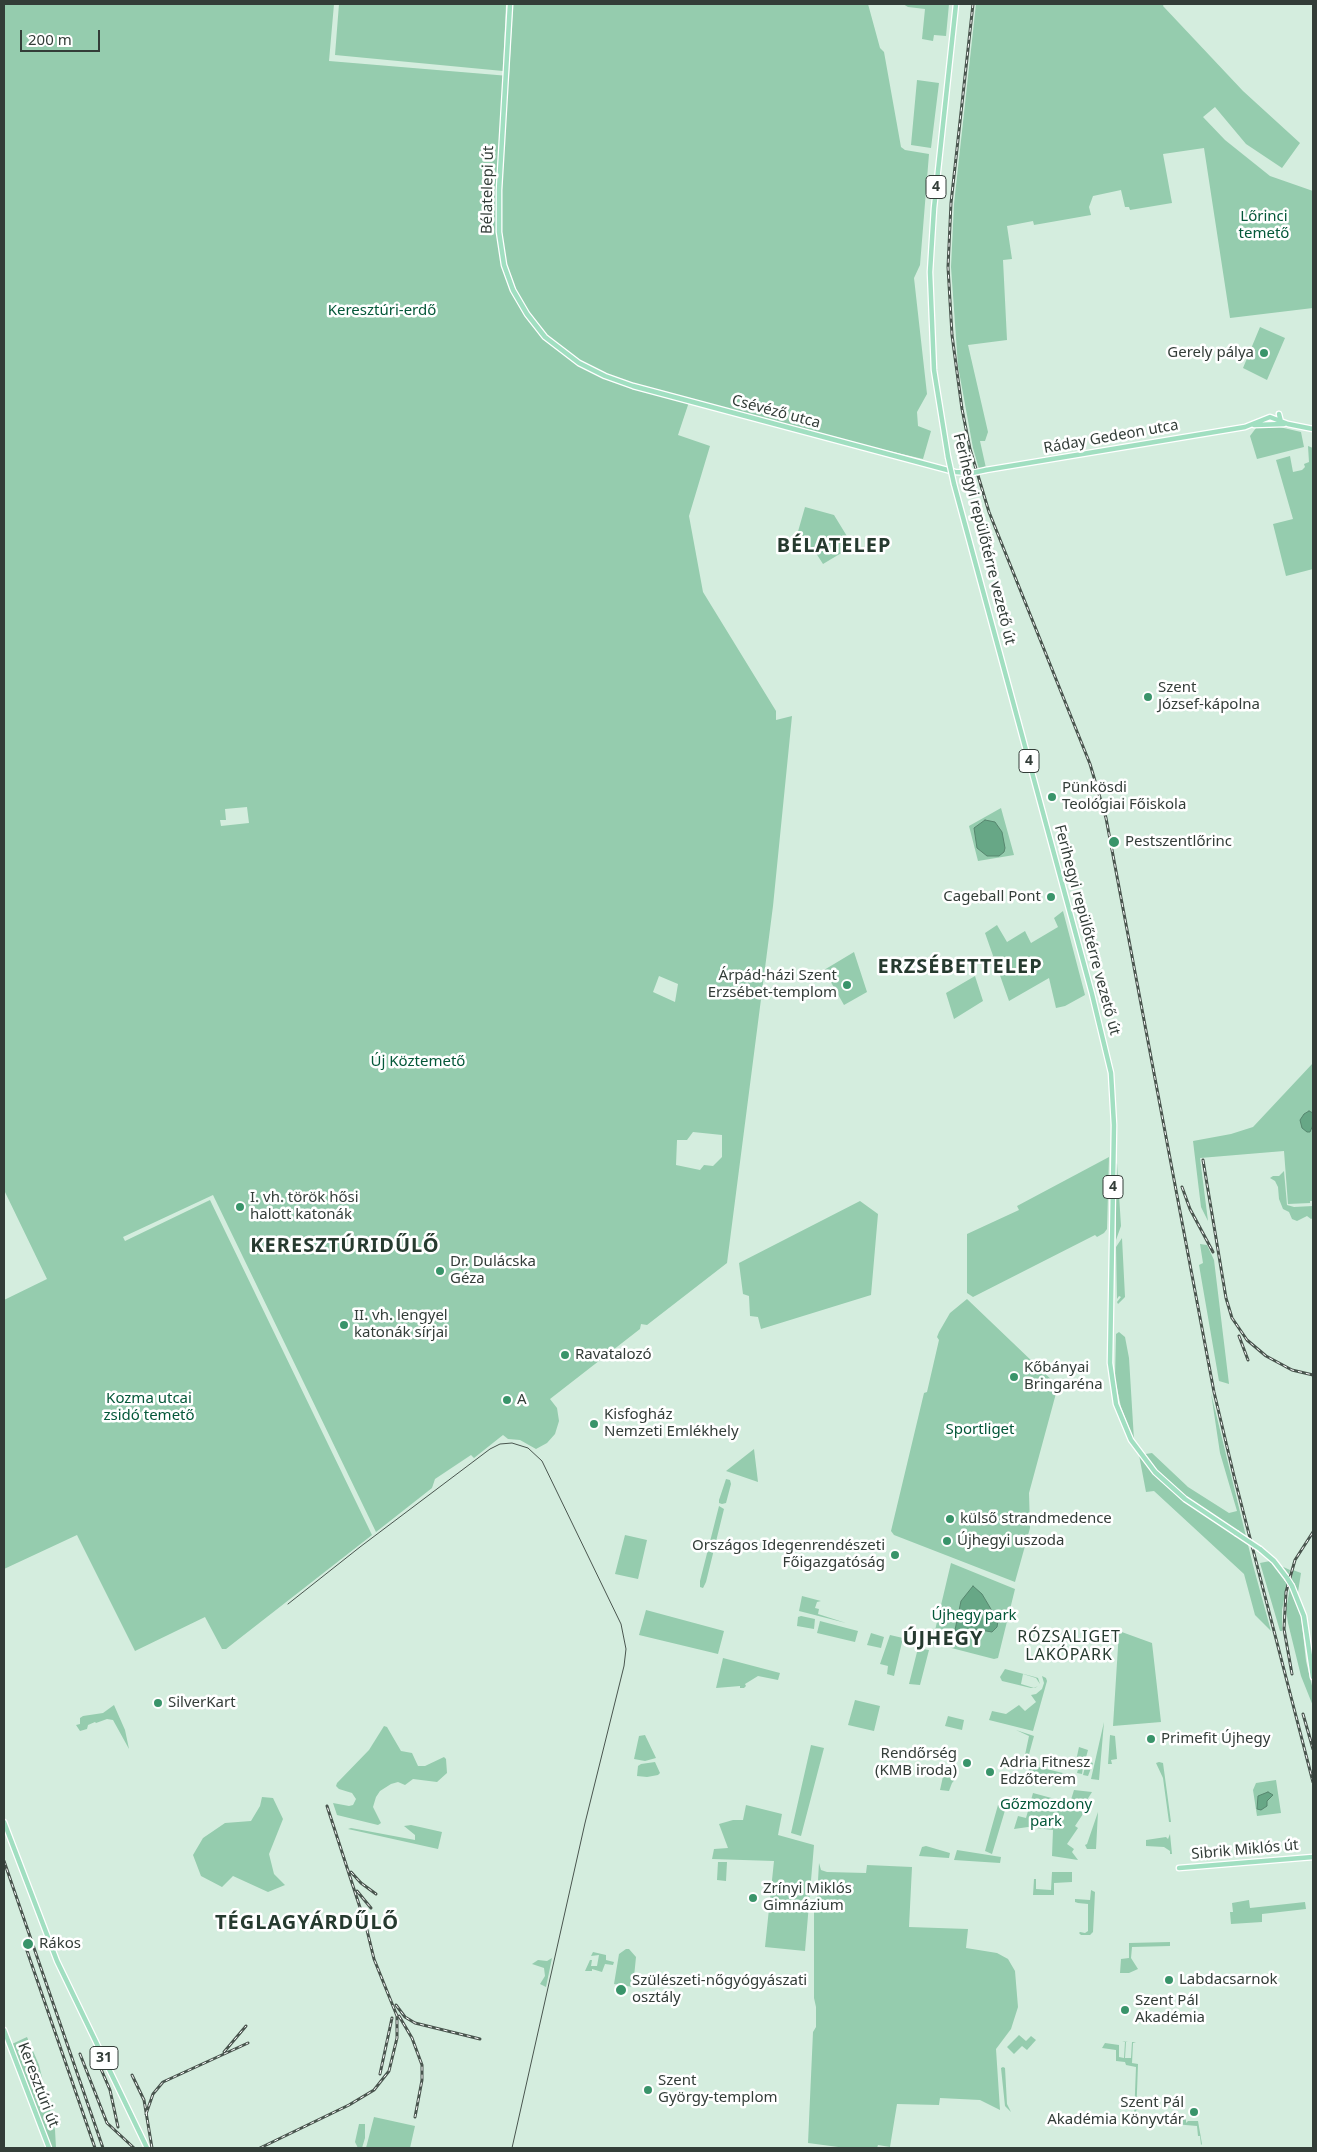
<!DOCTYPE html>
<meta charset="utf-8">
<style>
body{margin:0}
#map{position:relative;width:1317px;height:2152px;overflow:hidden;background:#d4edde;font-family:"Noto Sans",sans-serif}
canvas{display:block}
.frame{position:absolute;inset:0;border:5px solid #333d38;pointer-events:none}
.scale{position:absolute;left:20px;top:30px;width:80px;height:22px;box-sizing:border-box;border:2px solid #333d38;border-top:0;padding-left:6px;font-size:15px;line-height:18px;white-space:nowrap;color:#333d38;-webkit-text-stroke:4px #fff;paint-order:stroke}
</style>
<div id="map">
<canvas width="1317" height="2152"></canvas>
<div class="frame"></div>
<div class="scale">200 m</div>
</div>
<script>
const g = document.querySelector('canvas').getContext('2d');
g.lineJoin = 'round';
function fillPath(path, color) { g.fillStyle = color; g.fill(path, 'evenodd'); }
const toPath = rows => new Path2D(rows.map(r => 'M' + r).join(''));
function trace(path, color, width, dash) { g.strokeStyle = color; g.lineWidth = width; g.lineCap = dash ? 'butt' : 'round'; g.setLineDash(dash || []); g.stroke(path); }
function label(font, color, halo, rows, align = 'center') {
  g.font = font + ' "Noto Sans",sans-serif'; g.lineWidth = 5; g.setLineDash([]); g.textBaseline = 'middle'; g.strokeStyle = halo; g.fillStyle = color; for (const [text, x, y, turn = 0] of rows) {
    g.save(); g.translate(x, y); g.rotate((+turn || 0) * Math.PI / 180); g.textAlign = isNaN(turn) ? turn : align; if (halo) g.strokeText(text, 0, 0); g.fillText(text, 0, 0); g.restore();
  }
}
fillPath(toPath([
 [4,4,334,4,329,61,509,76,513,4,868,4,880,48,884,52,901,147,905,150,929,154,920,265,914,278,927,394,917,412,918,426,931,431,923,459,821,435,690,399,678,435,710,446,689,516,703,592,776,711,776,720,792,716,773,906,727,1263,647,1325,641,1324,640,1329,550,1399,557,1408,559,1421,555,1434,547,1443,536,1449,520,1440,508,1439,503,1435,474,1458,471,1455,435,1479,432,1488,376,1532,213,1195,123,1237,125,1241,210,1200,372,1535,226,1649,222,1649,205,1617,135,1651,77,1535,4,1569,4,1300,47,1279,4,1190],
 [247,807,249,823,221,826,220,820,226,820,225,809],
 [659,976,678,984,675,1002,653,992],
 [693,1132,722,1135,722,1157,713,1166,704,1165,700,1170,676,1165,677,1140,687,1140],
 [339,4,506,4,503,71,335,55],
 [903,4,949,4,946,36,934,35,933,41,922,39,925,9,908,7],
 [976,4,1164,4,1163,6,1243,91,1300,143,1282,168,1246,144,1215,107,1203,117,1225,140,1270,176,1313,191,1313,308,1230,318,1204,148,1163,154,1172,203,1130,210,1129,207,1125,207,1121,190,1093,196,1089,207,1091,215,1034,225,1033,221,1007,226,1012,259,1003,260,1007,340,968,345,988,432,985,441,980,441,986,468,979,469,973,448,958,366,951,267,954,204],
 [917,80,939,83,931,148,911,145],
 [1260,327,1285,338,1267,380,1243,368],
 [1275,426,1301,432,1304,447,1257,459,1250,436,1256,428],
 [1308,446,1313,448,1313,569,1286,576,1273,524,1293,519,1276,460,1290,456,1293,472,1302,470,1305,467,1304,464,1309,462],
 [805,507,834,515,853,546,823,564,814,550,806,554,798,542,797,535],
 [1001,808,1014,855,978,861,969,826],
 [1063,911,1085,995,1065,1006,1056,1008,1049,978,1009,1001,985,933,997,925,1007,942,1025,931,1031,943,1058,927,1054,918],
 [854,952,867,992,844,1005,824,970],
 [975,976,983,1001,954,1019,946,993],
 [1313,1063,1313,1201,1310,1201,1310,1203,1288,1204,1284,1151,1200,1158,1208,1221,1201,1207,1193,1141,1231,1134,1253,1127],
 [1109,1157,1107,1229,1104,1233,1097,1237,1095,1235,973,1297,967,1293,967,1234,1019,1210,1017,1206],
 [1117,1163,1121,1226,1116,1240,1116,1164],
 [1284,1171,1287,1205,1294,1207,1313,1206,1313,1218,1311,1219,1307,1216,1297,1221,1292,1219,1289,1212,1283,1209,1279,1199,1278,1187,1275,1181,1270,1178,1273,1176,1279,1176],
 [860,1201,878,1214,871,1295,761,1329,758,1317,750,1316,749,1296,743,1294,739,1263],
 [1122,1238,1125,1297,1118,1304,1117,1302,1121,1297,1119,1296,1117,1299,1116,1247],
 [1200,1244,1207,1245,1214,1260,1229,1384,1219,1381,1199,1265,1203,1263],
 [967,1299,1058,1386,1029,1493,1030,1528,1015,1582,894,1535,891,1531,924,1393,927,1392,939,1340,937,1337,939,1332,950,1313],
 [1119,1332,1125,1337,1129,1358,1134,1440,1121,1407,1115,1379,1116,1334],
 [1211,1393,1253,1565,1271,1631,1255,1615,1244,1574,1154,1491,1146,1492,1139,1455,1152,1453,1188,1487,1229,1513,1237,1511,1220,1453],
 [754,1449,758,1482,726,1471],
 [726,1479,730,1480,731,1484,726,1503,722,1504,719,1503,719,1500],
 [719,1506,724,1509,706,1582,703,1588,700,1587,700,1581],
 [625,1535,647,1540,638,1579,615,1574],
 [1270,1561,1290,1570,1282,1610,1282,1631,1280,1631,1260,1563],
 [951,1563,1015,1589,998,1658,994,1659,932,1643],
 [1293,1570,1301,1573,1298,1592,1293,1595,1301,1616,1306,1661,1313,1690,1313,1706,1301,1676,1288,1623,1286,1610],
 [802,1596,821,1601,817,1602,815,1608,819,1609,818,1614,846,1623,799,1611],
 [646,1610,724,1631,718,1654,639,1635],
 [801,1616,815,1619,814,1629,797,1626,798,1617],
 [820,1621,858,1631,855,1642,817,1633],
 [1119,1631,1152,1643,1161,1722,1113,1726],
 [871,1633,884,1637,881,1648,867,1645],
 [890,1635,903,1638,894,1676,887,1674,888,1666,880,1664],
 [918,1648,929,1650,920,1685,909,1684],
 [723,1658,780,1673,778,1680,758,1676,745,1684,746,1686,744,1688,740,1688,740,1686,716,1688],
 [1005,1669,1035,1677,1038,1678,1040,1684,1036,1678,1023,1674,1021,1684,1034,1688,1038,1686,1035,1688,1031,1688,1002,1681,1000,1677],
 [1042,1676,1046,1678,1047,1681,1033,1731,989,1720,992,1711,1006,1714,1019,1705,1025,1711,1036,1702,1031,1695,1036,1694,1042,1689,1044,1683],
 [855,1700,880,1706,874,1731,848,1725],
 [114,1705,125,1730,129,1749,113,1720,107,1719,96,1723,95,1722,88,1725,87,1729,80,1731,76,1725,80,1724,80,1718,83,1716,103,1713],
 [948,1716,964,1720,962,1730,945,1726],
 [1104,1722,1099,1780,1091,1779],
 [384,1726,387,1727,401,1751,412,1753,418,1766,425,1766,444,1757,446,1759,447,1773,437,1782,413,1779,405,1785,398,1782,391,1784,380,1791,376,1797,373,1807,381,1823,378,1825,337,1815,333,1803,349,1806,353,1805,356,1799,352,1793,339,1789,336,1786,337,1783,369,1750],
 [1016,1730,1034,1736,1025,1769,1022,1769,1029,1736],
 [645,1735,656,1758,645,1761,634,1759,639,1736],
 [1110,1735,1115,1736,1117,1759,1111,1760,1112,1764,1108,1764],
 [811,1745,824,1748,801,1836,791,1833],
 [1079,1747,1088,1750,1085,1761,1093,1763,1088,1776,1083,1775,1085,1767,1083,1767,1082,1774,1077,1773,1079,1766,1075,1765],
 [655,1762,660,1773,658,1775,647,1777,637,1776,638,1766,641,1764],
 [1159,1762,1163,1763,1171,1822,1169,1822,1163,1778,1156,1763],
 [1030,1765,1067,1774,1064,1783,1028,1774],
 [944,1772,958,1776,952,1783,949,1791,940,1790],
 [1276,1780,1281,1813,1257,1816,1253,1790,1256,1783],
 [1074,1790,1092,1792,1082,1808,1085,1811,1075,1826,1078,1828,1067,1844,1074,1849,1072,1852,1078,1860,1052,1856,1053,1830,1028,1827,1014,1829,1018,1816,1026,1818,1033,1793,1070,1803],
 [262,1797,273,1798,283,1819,269,1854,274,1874,285,1885,268,1892,233,1876,222,1887,201,1876,193,1855,203,1838,225,1823,251,1821,260,1806],
 [746,1805,782,1814,778,1835,814,1845,805,1951,765,1947,774,1861,712,1859,714,1849,728,1848,719,1824,733,1820,743,1820],
 [998,1805,1006,1807,992,1854,985,1851],
 [1098,1812,1096,1849,1087,1849,1085,1845,1087,1844],
 [411,1825,442,1832,438,1849,348,1829,351,1828,415,1840,415,1835,404,1826],
 [1170,1834,1172,1854,1170,1854,1170,1851,1164,1847,1146,1846,1146,1840,1166,1837,1168,1839],
 [926,1846,950,1853,949,1858,919,1856,922,1847],
 [957,1850,1001,1857,1000,1863,954,1860],
 [718,1862,727,1862,726,1881,717,1880],
 [819,1863,821,1870,827,1872,866,1873,867,1865,912,1867,909,1927,968,1929,966,1948,997,1953,1008,1959,1015,1971,1018,2007,1011,2029,996,2049,1000,2110,980,2100,940,2098,939,2105,897,2104,890,2147,878,2145,877,2148,846,2148,808,2143,813,2032,816,2027,816,2007,814,1998,814,1905,817,1898],
 [1052,1872,1072,1872,1072,1882,1054,1883,1054,1895,1033,1895,1034,1879,1036,1879,1036,1889,1051,1890],
 [1091,1890,1095,1892,1093,1932,1090,1935,1081,1935,1079,1933,1080,1932,1085,1933,1088,1931,1088,1904,1078,1903,1075,1902,1075,1899,1090,1900],
 [1249,1900,1250,1908,1305,1902,1306,1909,1262,1914,1262,1922,1231,1924,1230,1912,1233,1912,1232,1903],
 [1170,1942,1170,1946,1132,1947,1131,1958,1138,1969,1129,1973,1120,1973,1121,1959,1129,1958,1129,1943],
 [626,1949,629,1949,636,1957,633,1987,614,1984,619,1954],
 [593,1952,606,1955,606,1960,614,1962,613,1965,605,1964,602,1972,592,1969,592,1971,585,1971,590,1960,592,1960,591,1966,597,1966,599,1955,591,1956],
 [552,1958,546,1987,540,1984,545,1976,544,1968,532,1964,538,1960,547,1961],
 [1019,2035,1026,2041,1031,2036,1036,2040,1027,2050,1022,2046,1014,2054,1007,2047],
 [27,2037,39,2065,55,2130,56,2148,48,2148,8,2038,12,2044],
 [1122,2041,1128,2042,1126,2042,1125,2058,1131,2058,1132,2042,1130,2042,1136,2042,1133,2043,1132,2063,1138,2064,1136,2119,1134,2118,1136,2067,1126,2065,1125,2062,1116,2061,1116,2050,1102,2048,1105,2043,1119,2045,1119,2057,1124,2058,1125,2042],
 [1003,2067,1005,2068,1007,2104,1011,2112,1005,2106,1001,2068],
 [1182,2115,1186,2120,1186,2123,1188,2121,1198,2121,1202,2144,1201,2145,1200,2136,1198,2136,1197,2126,1174,2124,1174,2116],
 [374,2117,415,2126,410,2148,366,2148],
 [359,2124,365,2124,365,2138,362,2148,358,2148,355,2142]
]), '#95ccae');
const water = toPath([
 [985,820,995,822,1002,832,1005,848,1004,852,999,856,987,856,977,848,974,828,985,820],
 [1309,1111,1313,1113,1313,1125,1310,1132,1307,1132,1302,1128,1300,1120,1304,1114,1309,1111],
 [973,1586,982,1594,998,1621,997,1627,992,1632,975,1629,959,1631,955,1630,961,1601,973,1586],
 [1268,1792,1273,1795,1267,1801,1267,1806,1261,1810,1257,1809,1258,1796,1268,1792]
]);
fillPath(water, '#67a786');
trace(water, '#57876f', 1);
const major = toPath([
 [510,4,499,190,499,232,504,265,513,290,527,314,545,337,579,363,605,376,633,386,955,472,972,473],
 [1279,414,1281,422],
 [1254,425,1284,424],
 [948,457,934,370,930,272,934,208,956,4],
 [986,470,1245,427,1270,417,1288,424,1313,429],
 [954,484,1092,994,1111,1073,1114,1125,1110,1363,1116,1404,1131,1440,1155,1472,1185,1499,1236,1533],
 [1260,1549,1274,1561,1287,1578],
 [1292,1586,1304,1616,1313,1677],
 [4,1822,57,1961,147,2148],
 [1179,1868,1313,1857],
 [4,2030,49,2148]
]);
trace(major, '#fff', 7);
trace(major, '#a1dfc1', 4.5);
trace(toPath([
 [288,1604,360,1547,490,1449,500,1444,512,1443,528,1448,542,1461,621,1624,626,1649,624,1666,585,1823,512,2148]
]), '#49554e', 1);
const rail = toPath([
 [973,4,951,203,948,267,952,335,962,409,970,449,989,512,1090,764,1106,818,1214,1392,1234,1476,1313,1782],
 [1203,1160,1226,1298,1232,1318,1247,1340,1266,1356,1292,1370,1313,1375],
 [1182,1187,1190,1209,1213,1252],
 [1239,1336,1248,1360],
 [1292,1674,1284,1629,1286,1592,1295,1560,1313,1532],
 [1303,1714,1313,1749],
 [4,1861,103,2148],
 [351,1872,361,1883,376,1894],
 [357,1891,371,1908],
 [25,1945,95,2148],
 [396,2005,405,2017,415,2023,480,2039],
 [399,2016,412,2038,422,2065,422,2080,415,2117],
 [224,2052,246,2026],
 [80,2054,107,2123,134,2148],
 [101,2069,110,2090,118,2127],
 [380,2074,392,2018],
 [132,2075,144,2100,152,2148],
 [146,2114,153,2094,163,2082,248,2043],
 [260,2148,349,2105,374,2090,389,2071,397,2038,397,2016,374,1959,366,1926,327,1806]
]);
trace(rail, '#49554e', 3);
trace(rail, '#fff', 1, [4]);
const majorBridge = toPath([
 [948,457,954,484],
 [972,473,986,470],
 [1236,1533,1260,1549],
 [1287,1578,1292,1586]
]);
trace(majorBridge, '#fff', 7, []);
trace(majorBridge, '#a1dfc1', 4.5);
for (const [x, y, r, color] of [
 [1264,353,5,"#39946a"],
 [1148,697,5,"#39946a"],
 [1052,797,5,"#39946a"],
 [1114,842,6,"#39946a"],
 [1051,897,5,"#39946a"],
 [847,985,5,"#39946a"],
 [240,1207,5,"#39946a"],
 [440,1271,5,"#39946a"],
 [344,1325,5,"#39946a"],
 [565,1355,5,"#39946a"],
 [1014,1377,5,"#39946a"],
 [507,1400,5,"#39946a"],
 [594,1424,5,"#39946a"],
 [950,1519,5,"#39946a"],
 [947,1541,5,"#39946a"],
 [895,1555,5,"#39946a"],
 [158,1703,5,"#39946a"],
 [1151,1739,5,"#39946a"],
 [967,1763,5,"#39946a"],
 [990,1772,5,"#39946a"],
 [753,1898,5,"#39946a"],
 [28,1944,6,"#39946a"],
 [1169,1980,5,"#39946a"],
 [621,1990,6,"#39946a"],
 [1125,2010,5,"#39946a"],
 [648,2090,5,"#39946a"],
 [1194,2112,5,"#39946a"]
]) { const dot = new Path2D(); dot.arc(x, y, r, 0, 2 * Math.PI); g.fillStyle = color; g.fill(dot); trace(dot, '#fff', 2); }
for (const [x, y, w] of [
 [936,187,20],
 [1029,761,20],
 [1113,1187,20],
 [104,2058,28]
]) { const box = new Path2D(); box.roundRect(x - w / 2, y - 11.5, w, 23, 4); g.fillStyle = '#fff'; g.fill(box); trace(box, '#333d38', 1); }
label('bold 14px', '#333d38', null, [
 ["4",936,187],
 ["4",1029,761],
 ["4",1113,1187],
 ["31",104,2058]
]);
label('15px', '#333d38', '#fff', [
 ["Bélatelepi út",488,190,-89],
 ["Csévéző utca",776,412,15],
 ["Ráday Gedeon utca",1111,437,-10],
 ["Ferihegyi repülőtérre vezető út",984,539,76],
 ["Ferihegyi repülőtérre vezető út",1087,930,75],
 ["Sibrik Miklós út",1245,1850,-5],
 ["Keresztúri út",38,2085,69]
]);
label('15px', '#045839', '#fff', [
 ["Lőrinci",1264,217],
 ["temető",1264,234],
 ["Keresztúri-erdő",382,311],
 ["Új Köztemető",418,1062],
 ["Kozma utcai",149,1399],
 ["zsidó temető",149,1416],
 ["Sportliget",980,1430],
 ["Újhegy park",974,1616],
 ["Gőzmozdony",1046,1805],
 ["park",1046,1822]
]);
label('15px', '#333d38', '#fff', [
 ["Gerely pálya",1254,353,"right"],
 ["Szent",1158,688],
 ["József-kápolna",1158,705],
 ["Pünkösdi",1062,788],
 ["Teológiai Főiskola",1062,805],
 ["Pestszentlőrinc",1125,842],
 ["Cageball Pont",1041,897,"right"],
 ["Árpád-házi Szent",837,976,"right"],
 ["Erzsébet-templom",837,993,"right"],
 ["I. vh. török hősi",250,1198],
 ["halott katonák",250,1215],
 ["Dr. Dulácska",450,1262],
 ["Géza",450,1279],
 ["II. vh. lengyel",354,1316],
 ["katonák sírjai",354,1333],
 ["Ravatalozó",575,1355],
 ["Kőbányai",1024,1368],
 ["Bringaréna",1024,1385],
 ["A",517,1400],
 ["Kisfogház",604,1415],
 ["Nemzeti Emlékhely",604,1432],
 ["külső strandmedence",960,1519],
 ["Újhegyi uszoda",957,1541],
 ["Országos Idegenrendészeti",885,1546,"right"],
 ["Főigazgatóság",885,1563,"right"],
 ["SilverKart",168,1703],
 ["Primefit Újhegy",1161,1739],
 ["Rendőrség",957,1754,"right"],
 ["(KMB iroda)",957,1771,"right"],
 ["Adria Fitnesz",1000,1763],
 ["Edzőterem",1000,1780],
 ["Zrínyi Miklós",763,1889],
 ["Gimnázium",763,1906],
 ["Rákos",39,1944],
 ["Labdacsarnok",1179,1980],
 ["Szülészeti-nőgyógyászati",632,1981],
 ["osztály",632,1998],
 ["Szent Pál",1135,2001],
 ["Akadémia",1135,2018],
 ["Szent",658,2081],
 ["György-templom",658,2098],
 ["Szent Pál",1184,2103,"right"],
 ["Akadémia Könyvtár",1184,2120,"right"]
], 'left');
g.letterSpacing = '1px';
label('16px', '#263a2f', '#fff', [
 ["RÓZSALIGET",1069,1637],
 ["LAKÓPARK",1069,1655]
]);
g.letterSpacing = '0px';
g.letterSpacing = '1px';
label('bold 20px', '#263a2f', '#fff', [
 ["BÉLATELEP",834,546],
 ["ERZSÉBETTELEP",960,967],
 ["KERESZTÚRIDŰLŐ",345,1246],
 ["ÚJHEGY",943,1639],
 ["TÉGLAGYÁRDŰLŐ",307,1923]
]);
g.letterSpacing = '0px';
</script>
